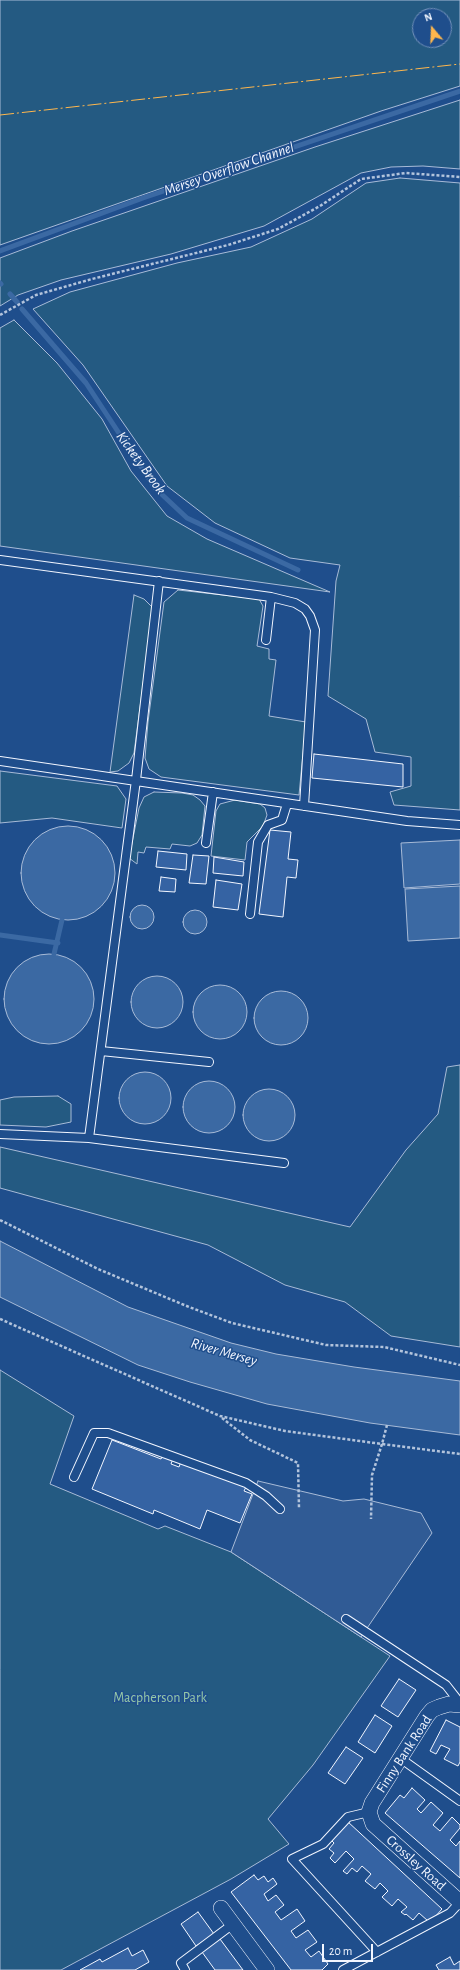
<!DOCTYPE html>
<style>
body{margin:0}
#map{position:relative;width:460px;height:1970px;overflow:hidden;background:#1f4e8c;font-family:"Alegreya Sans",sans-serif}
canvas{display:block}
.north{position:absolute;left:412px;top:8px;width:40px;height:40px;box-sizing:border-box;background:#1f4e8c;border:1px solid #7391ba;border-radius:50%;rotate:341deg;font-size:11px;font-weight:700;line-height:16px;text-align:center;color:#f2f6ff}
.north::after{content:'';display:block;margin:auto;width:14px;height:18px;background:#ffb74d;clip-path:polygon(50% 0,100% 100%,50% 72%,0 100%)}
.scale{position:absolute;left:322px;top:1944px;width:51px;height:18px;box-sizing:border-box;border:2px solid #f2f6ff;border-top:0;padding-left:5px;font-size:12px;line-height:14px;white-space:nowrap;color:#f2f6ff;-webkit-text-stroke:3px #1f4e8c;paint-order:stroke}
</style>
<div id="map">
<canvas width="460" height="1970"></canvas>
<div class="north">N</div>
<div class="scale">20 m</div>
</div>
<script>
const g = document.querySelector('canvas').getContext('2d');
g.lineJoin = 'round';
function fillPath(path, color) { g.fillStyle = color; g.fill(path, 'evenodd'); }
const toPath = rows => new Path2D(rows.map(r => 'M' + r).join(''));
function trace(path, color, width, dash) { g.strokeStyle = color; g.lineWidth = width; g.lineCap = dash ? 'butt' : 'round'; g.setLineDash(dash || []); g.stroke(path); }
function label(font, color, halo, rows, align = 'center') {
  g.font = font + ' "Alegreya Sans",sans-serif'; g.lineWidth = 3; g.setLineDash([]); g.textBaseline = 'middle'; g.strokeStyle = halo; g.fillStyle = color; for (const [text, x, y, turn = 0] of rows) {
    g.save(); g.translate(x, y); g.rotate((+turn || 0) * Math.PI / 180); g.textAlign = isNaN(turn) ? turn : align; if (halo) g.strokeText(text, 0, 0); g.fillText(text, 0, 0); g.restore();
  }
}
const green = toPath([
 [0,0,460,0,460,86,381,111,0,245,0,0],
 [420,16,444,16,444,40,420,40,420,16],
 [460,100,460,169,423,166,391,167,361,173,264,226,171,254,61,280,18,295,0,306,0,258,72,231,315,147,460,100],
 [400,178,460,183,460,810,394,805,390,792,411,786,411,757,375,752,366,719,328,696,336,581,340,565,290,558,215,523,167,486,83,365,33,309,70,292,177,263,251,247,312,219,366,183,400,178],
 [14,320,57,363,102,419,131,471,167,516,207,539,330,592,0,546,0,328,14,320],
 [178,590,259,599,263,606,257,646,269,649,269,659,276,660,269,716,306,722,299,795,161,777,149,769,145,758,148,722,164,602,178,590],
 [134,595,144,599,153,608,134,753,129,763,118,771,110,772,134,595],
 [0,771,117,786,126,799,122,828,52,818,0,823,0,771],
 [154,792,182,793,193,795,200,800,205,806,202,835,197,843,190,846,172,844,170,849,146,847,144,853,138,852,137,864,129,858,139,808,144,797,154,792],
 [235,800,260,804,265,808,267,815,263,826,247,842,245,860,211,856,216,811,220,804,235,800],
 [460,1065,460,1347,391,1336,345,1302,285,1285,208,1245,0,1188,0,1147,350,1227,406,1150,438,1114,447,1067,460,1065],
 [58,1096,71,1104,71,1122,46,1127,0,1125,0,1100,14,1097,58,1096],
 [0,1370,74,1416,50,1484,158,1529,165,1526,231,1552,390,1656,313,1765,268,1819,289,1844,231,1879,61,1970,0,1970,0,1370]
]);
fillPath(green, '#245a82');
trace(green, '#a8bbd7', 1);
const parking = toPath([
 [258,1481,343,1501,364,1499,421,1513,432,1533,361,1637,231,1552,258,1481]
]);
fillPath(parking, '#305b95');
trace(parking, '#a8bbd7', 1);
const water = toPath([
 '21 873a47 47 0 1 1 94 0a47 47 0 1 1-94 0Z',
 [460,840,460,884,404,888,401,843,460,840],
 [460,886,460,938,408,941,405,889,460,886],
 '130 917a12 12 0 1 1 24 0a12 12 0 1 1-24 0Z',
 '183 922a12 12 0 1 1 24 0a12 12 0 1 1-24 0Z',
 '4 999a45 45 0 1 1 90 0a45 45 0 1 1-90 0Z',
 '131 1002a26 26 0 1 1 52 0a26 26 0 1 1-52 0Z',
 '193 1012a27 27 0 1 1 54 0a27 27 0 1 1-54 0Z',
 '254 1018a27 27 0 1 1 54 0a27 27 0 1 1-54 0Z',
 '119 1098a26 26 0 1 1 52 0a26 26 0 1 1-52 0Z',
 '183 1107a26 26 0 1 1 52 0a26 26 0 1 1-52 0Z',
 '243 1115a26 26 0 1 1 52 0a26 26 0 1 1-52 0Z',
 [0,1241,128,1307,231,1343,276,1354,354,1367,460,1381,460,1435,370,1423,267,1404,190,1382,138,1365,0,1297,0,1241]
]);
fillPath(water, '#3b69a3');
trace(water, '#a8bbd7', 1);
trace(toPath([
 [0,251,143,198,460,91],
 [0,283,1,284],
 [10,294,17,302],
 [22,309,86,383,155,488,187,518,298,570],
 [0,935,58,943],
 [54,954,62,920]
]), '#3b69a3', 5);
const building = toPath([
 [314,754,403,764,403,787,312,778,314,754],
 [270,830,291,832,288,859,298,860,296,878,287,877,283,917,259,914,270,830],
 [158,851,187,854,186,870,156,867,158,851],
 [193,855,209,856,206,884,189,883,193,855],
 [214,857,244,862,243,876,213,873,214,857],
 [161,877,176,879,175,892,159,891,161,877],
 [216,880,242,884,238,910,213,907,216,880],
 [112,1440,161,1459,163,1455,173,1459,171,1464,179,1467,182,1459,247,1485,244,1491,252,1494,240,1523,207,1510,200,1529,154,1510,153,1514,92,1489,112,1440],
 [399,1679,416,1690,398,1717,381,1706,399,1679],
 [375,1715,392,1726,375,1753,358,1742,375,1715],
 [446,1720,460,1727,460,1762,458,1766,444,1759,450,1749,441,1745,436,1754,430,1751,446,1720],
 [346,1747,363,1758,345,1784,328,1773,346,1747],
 [412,1788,425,1800,417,1809,421,1813,431,1802,443,1813,433,1825,440,1831,452,1817,460,1825,460,1828,450,1840,456,1846,460,1841,460,1878,385,1813,400,1795,404,1798,412,1788],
 [347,1821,442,1909,434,1918,428,1921,419,1913,413,1920,406,1914,405,1915,401,1912,407,1907,398,1899,392,1906,382,1897,388,1891,380,1883,375,1889,365,1881,371,1874,362,1866,357,1872,352,1868,347,1874,343,1871,354,1859,346,1851,335,1863,330,1858,334,1853,329,1849,334,1843,330,1839,347,1821],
 [254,1875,258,1880,264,1876,268,1882,273,1878,277,1884,264,1894,268,1901,276,1895,284,1905,275,1912,281,1920,297,1909,305,1921,291,1931,296,1938,308,1930,317,1942,305,1950,311,1957,319,1951,328,1964,322,1970,291,1970,231,1892,254,1875],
 [198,1912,214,1934,196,1946,181,1924,198,1912],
 [220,1939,243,1970,215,1970,202,1952,220,1939],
 [128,1948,132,1956,143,1950,149,1962,135,1970,80,1970,100,1959,102,1962,128,1948],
 [450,1957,454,1965,460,1961,460,1970,439,1970,436,1965,450,1957]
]);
fillPath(building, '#3563a3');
trace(building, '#f2f6ff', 1);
const service = toPath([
 [0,560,271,597,295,603,305,609,310,616,315,630,304,806],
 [266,640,271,597],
 [0,761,407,821,460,825],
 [206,843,213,792],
 [250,914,258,842,268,825,282,820,287,804],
 [101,1051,209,1062],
 [0,1134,89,1138,284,1163],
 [89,1138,136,780,159,581],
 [74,1477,94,1433,108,1433,246,1483,266,1496,280,1509],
 [346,1619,446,1685,460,1703],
 [400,1758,460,1801],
 [369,1812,348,1817,323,1844,292,1859,377,1952],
 [185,1970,181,1963,233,1924],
 [343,1970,450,1913,460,1902]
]);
const minor = toPath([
 [460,1705,449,1704,439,1707,432,1710,427,1716,372,1803,369,1812,373,1824,460,1902],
 [221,1908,267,1970]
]);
trace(service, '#f2f6ff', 10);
trace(minor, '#f2f6ff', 16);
trace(toPath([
 [0,315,36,295,92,279,228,245,278,229,320,206,361,179,406,173,460,177],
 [0,1220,98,1269,189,1307,232,1323,326,1345,384,1347,460,1365],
 [0,1319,220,1416,285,1431,382,1444,372,1475,371,1519],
 [222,1418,250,1440,298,1463,299,1508],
 [387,1425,382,1444,460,1454]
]), '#b3c4dc', 2.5, [3, 2]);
trace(service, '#1f4e8c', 8);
trace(minor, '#1f4e8c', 15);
trace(toPath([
 [0,115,460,64]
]), '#ffb74d', 1, [14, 3, 2, 3]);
label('14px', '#97c8a6', '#1f4e8c', [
 ["Macpherson Park",160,1698]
]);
label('14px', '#f2f6ff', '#1f4e8c', [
 ["Finny Bank Road",404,1754,-57],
 ["Crossley Road",416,1863,42]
]);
label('italic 15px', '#f2f6ff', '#1f4e8c', [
 ["Mersey Overflow Channel",229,169,-19],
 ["Kickety Brook",141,463,54],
 ["River Mersey",224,1352,16]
]);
</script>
